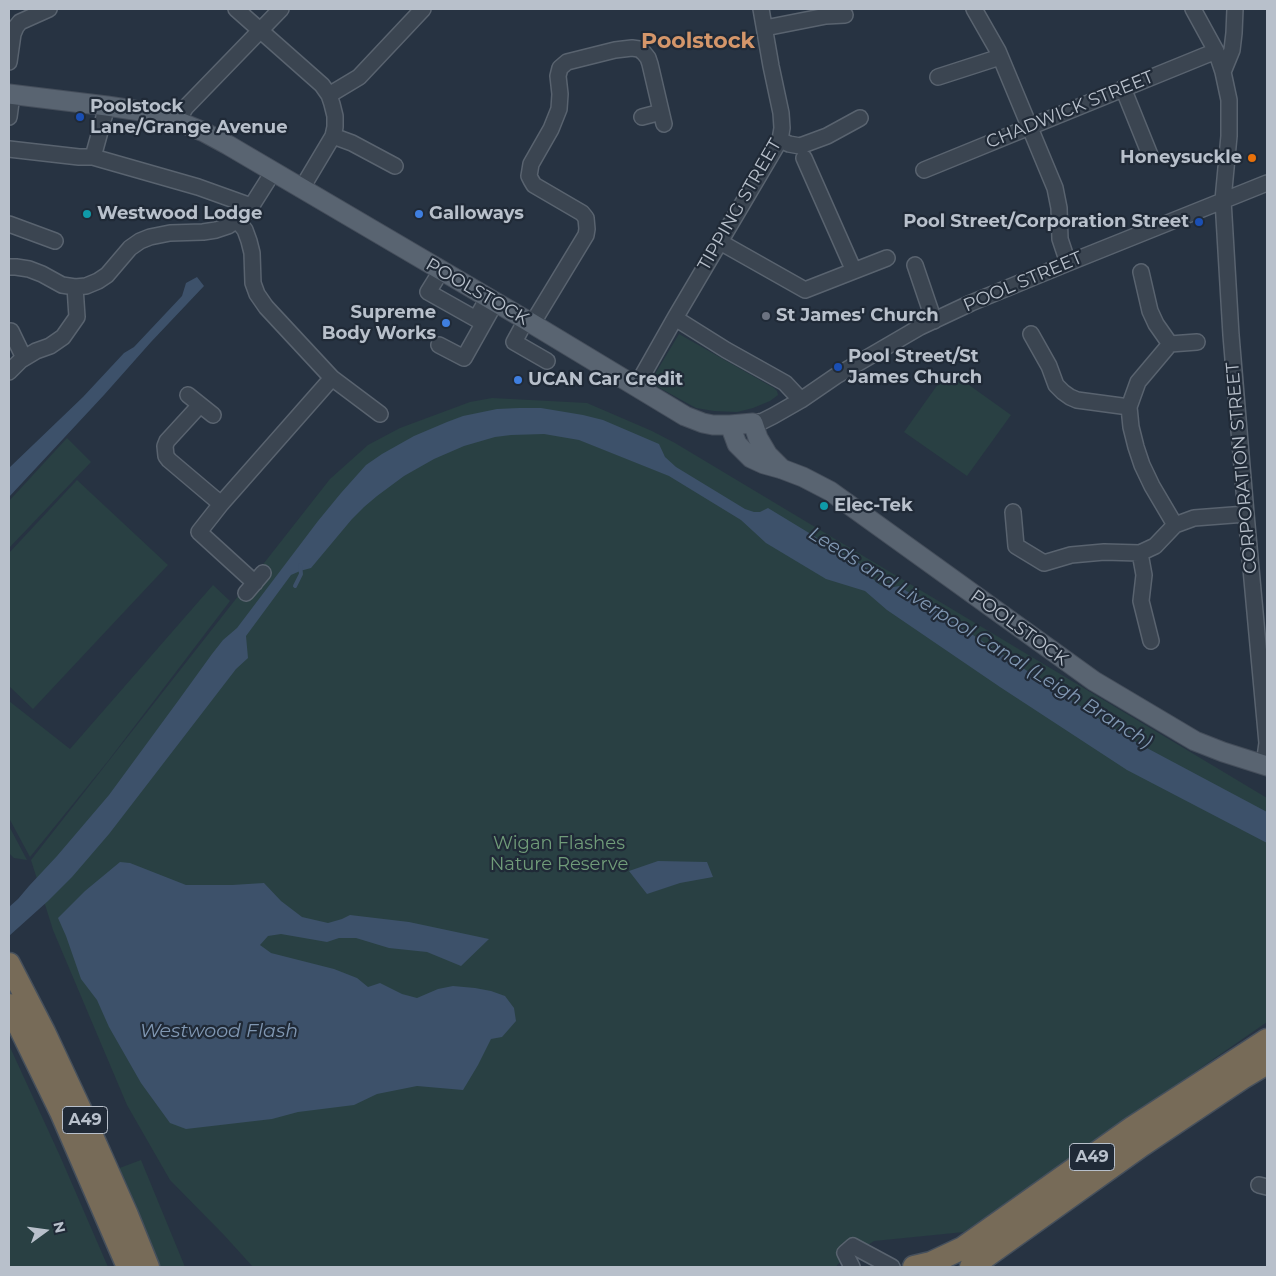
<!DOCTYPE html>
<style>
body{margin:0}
#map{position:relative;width:1276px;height:1276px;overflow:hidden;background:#273342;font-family:Montserrat,sans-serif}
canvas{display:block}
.frame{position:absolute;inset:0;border:10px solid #b8c0cb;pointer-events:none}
.north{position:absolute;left:20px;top:1206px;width:50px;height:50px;-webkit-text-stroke:4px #202a37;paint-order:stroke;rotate:76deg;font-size:14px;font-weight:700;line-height:20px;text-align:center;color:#b8c0cb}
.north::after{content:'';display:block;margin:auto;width:18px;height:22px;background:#b8c0cb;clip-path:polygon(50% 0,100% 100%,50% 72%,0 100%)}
</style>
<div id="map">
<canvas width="1276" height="1276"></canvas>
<div class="frame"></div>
<div class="north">N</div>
</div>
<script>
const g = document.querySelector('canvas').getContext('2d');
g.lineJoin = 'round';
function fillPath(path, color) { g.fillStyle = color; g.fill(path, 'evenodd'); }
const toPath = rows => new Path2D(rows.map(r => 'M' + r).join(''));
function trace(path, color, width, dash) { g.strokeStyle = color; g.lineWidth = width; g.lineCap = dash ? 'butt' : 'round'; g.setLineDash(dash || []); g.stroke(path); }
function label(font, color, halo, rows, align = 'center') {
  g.font = font + ' Montserrat,sans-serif'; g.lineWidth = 4.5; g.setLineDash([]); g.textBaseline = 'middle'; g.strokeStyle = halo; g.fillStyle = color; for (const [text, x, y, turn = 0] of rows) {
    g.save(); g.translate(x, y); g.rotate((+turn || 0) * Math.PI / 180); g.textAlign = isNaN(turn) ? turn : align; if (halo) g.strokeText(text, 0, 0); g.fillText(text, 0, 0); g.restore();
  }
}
fillPath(toPath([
 [679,334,774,388,777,391,778,395,770,401,753,408,737,412,714,411,696,408,658,387,654,381,655,374],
 [948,370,1011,415,967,476,904,432],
 [492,398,587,403,652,431,675,443,1267,798,1267,1022,964,1232,874,1241,838,1264,836,1267,253,1267,224,1235,170,1180,127,1105,53,930,31,860,330,479,368,445,400,428,470,402],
 [67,438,91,462,9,548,9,501],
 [77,480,168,565,33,709,9,686,9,553],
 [213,585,230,601,108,761,30,857,9,818,9,701,70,749],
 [9,826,27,860,14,858,9,853],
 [9,1045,60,1156,108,1267,9,1267],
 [141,1160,185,1267,156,1267,117,1169]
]), '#294043');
fillPath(toPath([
 [197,277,204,286,151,342,104,395,9,497,9,468,83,397,124,353,134,347,182,296,186,283],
 [519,408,541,408,583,415,603,420,659,444,665,457,676,467,745,509,754,512,760,512,768,508,870,570,873,579,880,585,889,588,899,586,1130,739,1267,812,1267,843,1127,770,1000,687,887,610,865,591,826,579,766,543,741,520,669,476,579,440,544,434,511,435,495,437,464,446,434,459,404,476,377,496,364,507,352,519,311,568,300,571,291,575,246,636,248,658,236,669,109,834,72,877,48,901,9,936,9,907,18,899,29,886,57,856,109,795,178,701,212,654,223,640,237,628,318,521,341,493,366,465,382,454,414,436,447,422,463,416,497,409],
 [658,861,707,862,713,877,680,883,647,894,629,871],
 [120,862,130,863,186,885,232,885,264,883,281,901,302,917,328,923,342,919,350,915,409,922,489,939,461,966,427,952,389,948,356,938,339,938,327,942,281,934,268,936,260,945,271,953,334,969,357,978,368,987,380,983,402,994,417,998,438,989,453,986,475,988,491,991,505,996,514,1008,516,1021,502,1037,491,1039,478,1065,463,1090,417,1086,377,1094,354,1105,298,1112,272,1119,186,1129,170,1123,141,1083,109,1027,97,1000,81,979,66,936,58,918,85,891]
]), '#3d516a');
trace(toPath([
 [295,586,301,574,300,565]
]), '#3d516a', 4);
const minor = toPath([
 [236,9,322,85,329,95,332,104,335,116,335,127,333,136,302,188],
 [974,9,998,51,1055,188,1059,208,1060,239,1068,263],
 [1193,9,1216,51,1223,72,1229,100,1229,136,1223,200,1231,335,1246,514,1267,743,1264,765],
 [765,28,826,16,845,15],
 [9,62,13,34,16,27,20,22,49,9],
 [1223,72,1232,50,1234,33,1235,9],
 [938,77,1000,57],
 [1123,88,1150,155],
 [329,95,359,77,423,9],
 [9,117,12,95],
 [642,117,661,112],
 [177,121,186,107,281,9],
 [333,136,352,143,395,166],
 [780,140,789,144,800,146,827,136,860,118],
 [9,149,79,157,93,157,198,187,251,206],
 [93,157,107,106],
 [804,158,854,271],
 [924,170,1216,51],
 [237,220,245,230,249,241,252,253,253,283,257,294,266,307,332,378,221,504,199,532,255,583],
 [9,224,55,241],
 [720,242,805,290,887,258],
 [915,265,934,321],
 [9,267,16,267,29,269,42,274,62,285,75,287,86,286,98,281,107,275,130,248,140,241,150,237,170,233,203,232,216,230,228,226,237,220,249,210,273,172],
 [441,271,428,292,476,319,488,298],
 [1141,272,1150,311,1156,324,1170,344,1197,342],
 [675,318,726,350,785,383,801,400],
 [526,320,514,342,547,361],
 [532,324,586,235,587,229,586,218,582,213,534,185,531,180,529,176,531,164,551,129,559,109,560,94,558,76,560,68,567,62,615,50,632,48,639,49,644,53,648,58,650,64,664,124],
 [11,331,24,358],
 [1031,334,1049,366,1056,385,1063,392,1070,397,1077,400,1129,407],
 [1170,344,1138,382,1129,407,1131,427,1136,447,1142,465,1152,486,1175,525],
 [439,345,464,358,491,310],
 [9,372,21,360,36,351,50,346,63,337,77,317,75,287],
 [332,378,380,414],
 [636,387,675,318,780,140,782,128,781,113,771,66,761,9],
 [188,395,213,415],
 [200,405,167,441,165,446,166,456,169,460,221,504],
 [753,423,763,421,773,416,801,400,836,376,920,327,971,303,1068,263,1267,183],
 [1013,512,1016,546,1044,563,1071,555,1104,552,1140,553,1155,546,1175,525,1194,518,1246,514],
 [1140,553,1144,575,1141,601,1151,641],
 [246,593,263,573],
 [1259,1185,1267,1187],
 [852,1267,845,1253,853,1246,892,1267]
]);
const major = toPath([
 [9,94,107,106,147,112,177,121,204,132,228,145,526,320,685,416,703,423,713,425,730,425,753,423,758,438,768,455,782,469],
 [730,425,737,444,751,458,764,464,782,469,803,477,830,491,1094,681,1195,741,1223,752,1267,766]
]);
const highway = toPath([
 [9,964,44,1032,80,1109,127,1215,148,1267],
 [9,1005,61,1112,128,1267],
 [914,1267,931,1263,963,1248,1132,1128,1267,1040],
 [971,1267,1142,1145,1242,1078,1267,1063]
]);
trace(minor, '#59636f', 18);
trace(major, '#454e5b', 21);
trace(highway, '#46505c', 25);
trace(minor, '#3b4551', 15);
trace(major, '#596471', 19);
trace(highway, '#776b58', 22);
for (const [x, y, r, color] of [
 [80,117,5,"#1a4fb4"],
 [1252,158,5,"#e8710a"],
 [87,214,5,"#0f9aa8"],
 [419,214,5,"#3f7fe0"],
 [1199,222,5,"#1a4fb4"],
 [766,316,5,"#6b7280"],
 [446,323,5,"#3f7fe0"],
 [838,367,5,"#1a4fb4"],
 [518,380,5,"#3f7fe0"],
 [824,506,5,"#0f9aa8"]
]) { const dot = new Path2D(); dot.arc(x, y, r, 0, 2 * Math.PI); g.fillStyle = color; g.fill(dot); trace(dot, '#202a37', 2); }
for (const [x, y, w] of [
 [85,1120,45],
 [1092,1157,45]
]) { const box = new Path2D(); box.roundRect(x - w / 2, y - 13.5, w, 27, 4); g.fillStyle = '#202a37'; g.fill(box); trace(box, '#b8c0cb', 1); }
label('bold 16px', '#b8c0cb', null, [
 ["A49",85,1120],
 ["A49",1092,1157]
]);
label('bold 18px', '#b8c0cb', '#202a37', [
 ["Poolstock",90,107],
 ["Lane/Grange Avenue",90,128],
 ["Honeysuckle",1242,158,"right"],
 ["Westwood Lodge",97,214],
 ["Galloways",429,214],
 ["Pool Street/Corporation Street",1189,222,"right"],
 ["Supreme",436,313,"right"],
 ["Body Works",436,334,"right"],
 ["St James' Church",776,316],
 ["Pool Street/St",848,357],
 ["James Church",848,378],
 ["UCAN Car Credit",528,380],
 ["Elec-Tek",834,506]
], 'left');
label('18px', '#b8c0cb', '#202a37', [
 ["CHADWICK STREET",1070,110,-22],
 ["TIPPING STREET",740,205,-60],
 ["POOL STREET",1023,282,-23],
 ["POOLSTOCK",477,292,30],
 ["CORPORATION STREET",1242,468,-95],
 ["POOLSTOCK",1019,628,36]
]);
label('18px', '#709c79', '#202a37', [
 ["Wigan Flashes",559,844],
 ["Nature Reserve",559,865]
]);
label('italic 19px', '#8097b2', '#202a37', [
 ["Leeds and Liverpool Canal (Leigh Branch)",980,638,32],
 ["Westwood Flash",219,1031]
]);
label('bold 22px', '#d4966a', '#202a37', [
 ["Poolstock",698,42]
]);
</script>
